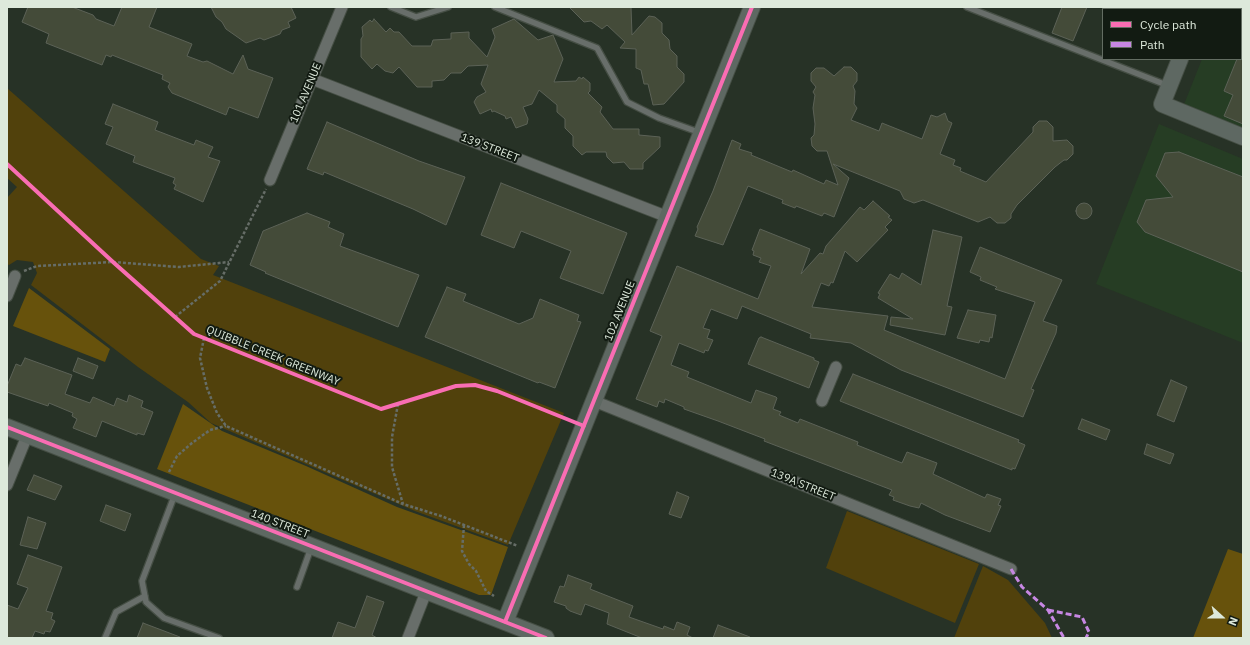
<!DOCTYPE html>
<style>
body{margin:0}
#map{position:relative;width:1250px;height:645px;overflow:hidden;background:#273226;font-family:"IBM Plex Sans",sans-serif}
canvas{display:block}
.frame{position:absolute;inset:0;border:8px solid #dde9db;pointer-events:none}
.legend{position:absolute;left:1102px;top:8px;width:140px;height:52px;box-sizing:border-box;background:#121b12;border:1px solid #636d62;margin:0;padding:5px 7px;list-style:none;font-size:12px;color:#dde9db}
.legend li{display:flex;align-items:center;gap:8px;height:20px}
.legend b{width:20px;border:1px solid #636d62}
.north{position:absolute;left:1202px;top:597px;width:40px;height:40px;-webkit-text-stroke:3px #121b12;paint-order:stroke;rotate:111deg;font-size:11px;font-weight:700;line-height:16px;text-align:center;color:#dde9db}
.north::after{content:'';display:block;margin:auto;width:14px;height:18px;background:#dde9db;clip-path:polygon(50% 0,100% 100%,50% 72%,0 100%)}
</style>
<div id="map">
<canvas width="1250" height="645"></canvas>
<div class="frame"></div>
<ul class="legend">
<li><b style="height:5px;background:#f96db3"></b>Cycle path</li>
<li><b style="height:5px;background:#c787e3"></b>Path</li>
</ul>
<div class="north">N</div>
</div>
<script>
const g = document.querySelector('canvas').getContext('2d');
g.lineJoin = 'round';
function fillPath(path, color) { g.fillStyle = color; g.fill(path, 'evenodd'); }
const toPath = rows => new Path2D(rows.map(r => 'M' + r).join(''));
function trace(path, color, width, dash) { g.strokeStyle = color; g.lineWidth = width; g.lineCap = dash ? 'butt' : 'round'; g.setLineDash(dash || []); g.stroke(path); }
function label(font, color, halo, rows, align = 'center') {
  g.font = font + ' "IBM Plex Sans",sans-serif'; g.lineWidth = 4; g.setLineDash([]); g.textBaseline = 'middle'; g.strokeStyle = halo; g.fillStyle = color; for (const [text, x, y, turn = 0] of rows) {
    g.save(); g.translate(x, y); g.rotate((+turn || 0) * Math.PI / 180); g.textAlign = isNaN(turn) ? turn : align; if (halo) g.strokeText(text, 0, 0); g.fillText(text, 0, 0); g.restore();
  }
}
fillPath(toPath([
 [1222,7,1243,7,1243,130,1183,107,1202,59,1241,59,1241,9,1221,9],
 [1159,124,1243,159,1243,343,1096,284]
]), '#263d24');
fillPath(toPath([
 [7,88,201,259,219,266,213,275,564,413,508,545,415,511,211,423,188,402,138,367,31,285,37,273,33,262,17,260,9,265,7,264,7,198,17,187,7,178],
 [847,511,979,564,955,623,826,568],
 [983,566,1008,580,1045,623,1052,638,954,638]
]), '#51410c');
fillPath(toPath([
 [29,288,110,349,105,362,13,326],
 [183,404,222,431,306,466,397,507,508,547,491,595,479,595,157,469],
 [1228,549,1243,554,1243,638,1193,638]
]), '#67520c');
const building = toPath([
 [28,7,72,7,93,15,96,19,114,26,122,7,157,7,149,27,192,44,187,56,203,62,207,61,233,74,243,55,248,69,273,78,258,118,229,107,226,115,172,93,168,87,170,83,162,79,163,75,112,55,111,57,106,55,102,65,46,43,49,34,22,22,28,7],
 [211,7,291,7,296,18,288,22,290,27,282,30,280,34,264,40,260,38,246,43,226,29,222,22,216,17,211,7],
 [569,7,631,7,632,35,649,16,655,17,662,23,662,33,669,40,670,49,677,56,677,67,684,74,684,82,664,104,653,105,648,84,644,84,641,70,636,68,636,49,620,48,625,42,607,25,602,29,591,21,584,22,569,7],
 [1062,7,1087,7,1073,41,1052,33,1062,7],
 [374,19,386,32,390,28,394,32,399,32,412,46,431,46,433,40,451,39,451,33,469,32,469,38,487,57,495,37,492,29,514,19,538,40,553,35,563,59,554,82,576,81,579,77,582,79,583,77,590,83,590,91,588,93,602,107,600,112,613,129,639,129,639,135,660,137,660,147,643,163,643,169,630,169,624,162,613,163,607,157,606,152,586,152,582,155,573,146,573,136,565,128,565,119,557,112,557,105,539,90,532,104,523,107,528,119,527,124,516,128,511,117,506,119,505,116,494,111,492,112,491,109,480,114,474,102,477,97,486,92,481,84,488,65,468,66,461,73,451,73,444,80,432,81,432,87,417,87,399,67,393,73,385,71,377,64,372,69,361,57,361,39,363,36,362,27,370,20,372,22,374,19],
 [1242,45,1243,46,1243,124,1224,116,1233,95,1224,91,1237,59,1241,59,1242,45],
 [844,67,851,67,857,73,857,81,853,86,855,91,854,104,857,108,851,120,879,131,882,123,922,139,931,115,937,117,945,113,948,121,952,123,940,154,955,160,953,165,961,168,960,171,986,182,1033,132,1033,127,1039,121,1047,121,1053,127,1053,141,1067,140,1073,146,1073,154,1067,160,1064,160,1055,167,1017,205,1011,214,1011,218,1005,223,997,223,990,217,978,222,923,200,914,203,904,199,900,191,833,164,849,178,834,217,824,213,822,216,796,206,795,208,782,203,783,200,748,186,723,245,695,236,698,229,697,227,713,191,732,140,741,144,739,149,752,153,751,155,792,172,793,170,824,184,826,180,838,185,827,151,817,151,812,146,811,138,814,135,815,124,813,108,815,95,813,92,816,87,811,81,811,73,816,68,824,68,834,76,844,67],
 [113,104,158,122,155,130,194,145,196,140,213,147,208,157,220,161,203,202,174,189,176,185,173,183,175,178,133,162,135,156,106,144,113,127,105,124,113,104],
 [327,122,419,161,465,177,446,225,413,209,324,172,323,175,307,169,327,122],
 [1179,152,1243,177,1243,272,1145,232,1137,222,1146,200,1173,197,1156,176,1165,153,1179,152],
 [501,183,627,233,603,294,560,278,571,251,521,231,514,248,481,235,501,183],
 [873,201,890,216,888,217,892,220,885,227,888,230,857,262,845,251,833,283,831,282,829,286,821,283,812,307,888,316,884,330,1005,379,1035,302,995,289,997,287,980,280,981,277,970,272,980,247,1062,280,1043,321,1057,326,1056,333,1031,389,1034,390,1023,417,901,370,851,343,810,338,811,334,742,306,737,319,711,309,703,328,710,330,707,338,713,340,708,351,705,350,704,353,679,343,671,365,689,372,687,377,751,403,756,390,776,397,777,398,773,409,781,412,779,415,798,423,800,419,858,442,857,445,902,463,907,452,937,463,933,474,985,498,987,494,1001,499,998,505,1001,506,990,532,945,515,921,503,919,508,910,506,893,500,894,497,889,495,892,490,764,441,765,439,718,421,684,409,684,407,665,399,664,403,659,401,657,407,636,399,662,336,650,331,677,266,758,299,771,266,759,262,761,258,753,255,754,251,752,250,760,229,810,249,801,274,820,253,823,254,826,246,860,207,864,210,873,201],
 '1076 211a8 8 0 1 1 16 0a8 8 0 1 1-16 0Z',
 [307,213,330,222,328,227,344,234,340,246,419,275,398,327,265,273,266,272,250,265,263,231,307,213],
 [933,230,962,237,947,306,952,307,945,335,890,325,891,317,913,319,878,298,880,294,878,293,890,274,899,279,902,273,921,285,933,230],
 [447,287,466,294,463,301,519,324,533,318,540,299,579,315,577,321,581,322,555,388,539,382,538,383,425,337,447,287],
 [968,310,996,315,992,338,990,337,989,342,980,340,979,343,957,338,968,310],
 [761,337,814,358,814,360,819,362,809,388,748,364,759,338,761,337],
 [25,358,72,375,65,394,90,403,93,397,114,406,117,398,127,402,129,395,143,401,141,407,153,412,144,435,137,433,137,435,102,421,96,437,73,428,77,419,72,416,73,413,49,403,48,406,7,392,7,386,16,364,21,366,25,358],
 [78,358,98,366,93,379,73,371,78,358],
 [853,374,1019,440,1018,442,1025,445,1015,469,1012,468,1012,470,840,401,853,374],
 [1171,380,1187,387,1174,422,1157,415,1171,380],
 [1082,419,1110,430,1106,440,1078,429,1082,419],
 [1147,444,1174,454,1170,464,1144,454,1147,444],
 [34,475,62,486,55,500,27,490,34,475],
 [677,492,689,497,681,518,669,514,677,492],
 [106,505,131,514,125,531,100,521,106,505],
 [28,517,46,523,37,549,20,545,28,517],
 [28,555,62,567,46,611,53,613,51,619,55,621,50,632,45,631,44,634,35,631,32,638,7,638,7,605,18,609,28,588,17,584,28,555],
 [568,575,592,584,590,589,633,606,629,617,663,629,664,626,674,630,677,622,690,627,687,635,693,638,642,638,607,624,609,613,585,604,581,615,570,611,566,608,566,606,554,602,560,586,564,587,568,575],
 [367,596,384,602,372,635,377,638,332,638,338,622,355,628,367,596],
 [143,623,180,637,180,638,137,638,143,623],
 [718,625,750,637,750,638,713,638,718,625]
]);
fillPath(building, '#444b39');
trace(building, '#5c6257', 1);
const lane = toPath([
 [391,7,416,17,448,7],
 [495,7,597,48,627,102,659,118,701,133],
 [967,7,1169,86],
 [175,494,142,581,146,602,164,618,219,638],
 [297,587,311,548],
 [105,638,116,612,145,596]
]);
const street = toPath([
 [312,79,668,217],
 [270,180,342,7],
 [7,296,15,276],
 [594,401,1011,569],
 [822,401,836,367],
 [7,485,27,436],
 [408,638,426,592]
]);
const secondary = toPath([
 [1200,9,1201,7],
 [1180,59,1162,104,1243,137],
 [7,427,546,638],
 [505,622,752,7]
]);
trace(lane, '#454e44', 8);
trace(street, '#454e44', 13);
trace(secondary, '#454e44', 18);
trace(toPath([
 [24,271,37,266,113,262,179,267,229,262],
 [175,317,220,281,266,189],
 [204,338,200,358,207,388,217,413,226,426,403,504,441,516,518,546],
 [398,404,392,437,392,467,403,504],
 [169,472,177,456,192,443,210,430,226,426],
 [464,525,462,551,469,564,476,571,486,591,494,596]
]), '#666d67', 2.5, [3, 2]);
trace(lane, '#686e6a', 5.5);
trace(street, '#686e6a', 11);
trace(secondary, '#5e6862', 16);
trace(toPath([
 [1011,569,1022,587,1048,610,1064,638],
 [1048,610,1082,617,1089,632,1086,638]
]), '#c787e3', 3, [6, 3]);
trace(toPath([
 [7,164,113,262,194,334,381,409,456,386,475,385,497,391,584,426],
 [7,427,546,638],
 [505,622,752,7]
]), '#f96db3', 4);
label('11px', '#dde9db', '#121b12', [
 ["101 AVENUE",306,93,-67],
 ["139 STREET",490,148,21],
 ["102 AVENUE",620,311,-68],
 ["QUIBBLE CREEK GREENWAY",273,356,22],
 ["139A STREET",803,485,22],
 ["140 STREET",280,524,21]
]);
</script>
